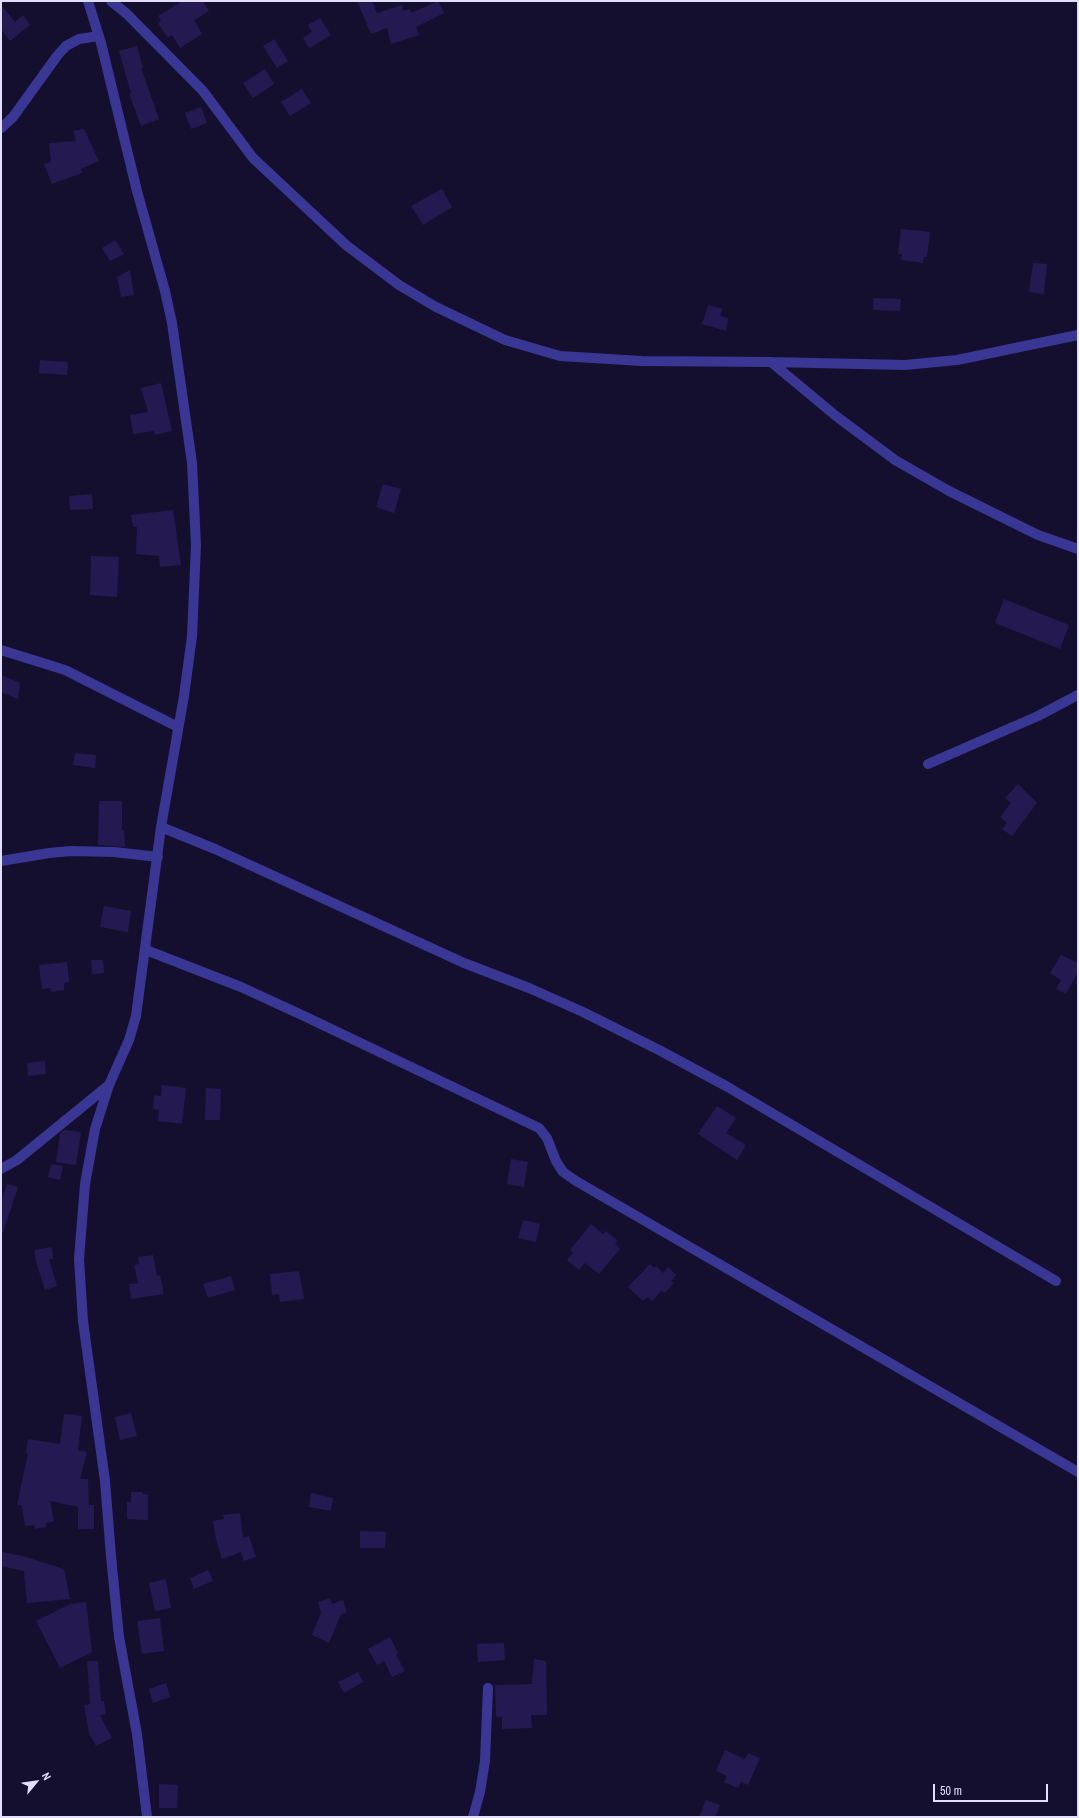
<!DOCTYPE html>
<style>
body{margin:0}
#map{position:relative;width:1079px;height:1818px;overflow:hidden;background:#150f2f;font-family:"Archivo Narrow",sans-serif}
canvas{display:block}
.frame{position:absolute;inset:0;border:2px solid #e2deff;pointer-events:none}
.north{position:absolute;left:16px;top:1762px;width:40px;height:40px;-webkit-text-stroke:3px #150f2f;paint-order:stroke;rotate:61deg;font-size:11px;font-weight:700;line-height:16px;text-align:center;color:#e2deff}
.north::after{content:'';display:block;margin:auto;width:14px;height:18px;background:#e2deff;clip-path:polygon(50% 0,100% 100%,50% 72%,0 100%)}
.scale{position:absolute;left:933px;top:1784px;width:115px;height:18px;box-sizing:border-box;border:2px solid #e2deff;border-top:0;padding-left:5px;font-size:12px;line-height:14px;white-space:nowrap;color:#e2deff;-webkit-text-stroke:3px #150f2f;paint-order:stroke}
</style>
<div id="map">
<canvas width="1079" height="1818"></canvas>
<div class="frame"></div>
<div class="north">N</div>
<div class="scale">50 m</div>
</div>
<script>
const g = document.querySelector('canvas').getContext('2d');
g.lineJoin = 'round';
function fillPath(path, color) { g.fillStyle = color; g.fill(path, 'evenodd'); }
const toPath = rows => new Path2D(rows.map(r => 'M' + r).join(''));
function trace(path, color, width, dash) { g.strokeStyle = color; g.lineWidth = width; g.lineCap = dash ? 'butt' : 'round'; g.setLineDash(dash || []); g.stroke(path); }
fillPath(toPath([
 [182,1,203,1,209,11,194,20,202,34,180,48,172,35,168,38,158,23,161,21,158,16],
 [357,1,372,1,377,13,402,5,403,11,410,9,411,13,438,1,444,13,416,27,419,35,391,44,387,28,371,34],
 [1,5,15,22,23,15,30,25,10,41,1,29],
 [320,18,331,35,309,48,303,38,312,32,308,25],
 [274,39,288,61,277,68,263,46],
 [137,46,143,68,141,68,159,119,141,126,129,93,131,93,119,51],
 [265,69,274,84,253,98,243,83],
 [302,89,311,103,290,116,281,102],
 [201,107,207,123,191,129,185,113],
 [84,129,99,161,81,169,82,173,52,184,44,164,51,162,49,143,76,141,73,131],
 [442,189,452,207,423,225,411,206],
 [901,229,930,232,927,257,924,257,923,263,901,260,902,254,898,254],
 [115,240,124,254,110,261,102,248],
 [1033,263,1047,264,1044,294,1029,292],
 [130,270,134,295,121,297,117,277],
 [873,298,901,299,900,311,873,310],
 [708,305,722,309,720,316,728,318,726,331,702,324],
 [40,360,68,362,67,375,39,373],
 [161,383,172,431,155,435,154,431,133,434,130,415,148,412,141,388],
 [383,484,401,489,394,513,376,507],
 [92,494,93,509,70,510,69,496],
 [173,510,181,565,160,567,159,556,136,554,137,527,133,527,131,515],
 [91,556,119,557,117,597,90,595],
 [1004,599,1069,625,1060,649,995,623],
 [1,675,20,683,18,699,1,692],
 [75,753,96,755,95,768,73,765],
 [1018,784,1037,803,1012,836,1002,829,1007,823,1000,817,1011,803,1005,798],
 [99,801,122,801,122,830,124,830,125,847,98,845],
 [104,906,131,911,128,932,100,927],
 [1061,955,1078,963,1078,972,1066,994,1056,989,1061,980,1050,973],
 [91,960,103,960,104,973,92,974],
 [67,962,69,982,64,983,64,990,51,992,50,988,42,989,39,965],
 [45,1061,46,1074,28,1076,27,1063],
 [162,1085,186,1088,182,1124,158,1121,159,1110,153,1109,154,1095,161,1096],
 [206,1088,221,1089,220,1120,205,1120],
 [717,1106,736,1118,726,1133,746,1145,737,1160,698,1134],
 [65,1130,81,1132,76,1165,56,1162,60,1133],
 [511,1159,528,1162,524,1187,507,1184],
 [51,1164,63,1166,60,1180,48,1177],
 [7,1184,18,1187,3,1232,1,1232,1,1202],
 [523,1220,540,1224,536,1242,518,1238],
 [591,1224,603,1234,606,1231,618,1241,615,1244,620,1249,599,1274,585,1263,579,1270,567,1260,573,1253,570,1250],
 [52,1247,53,1259,49,1259,57,1286,45,1290,36,1262,34,1250],
 [153,1255,157,1276,160,1275,164,1294,131,1299,129,1284,138,1283,134,1265,139,1264,138,1257],
 [650,1264,654,1268,656,1266,663,1273,668,1267,676,1275,671,1281,674,1283,665,1293,662,1290,652,1301,648,1297,643,1301,628,1287],
 [299,1271,304,1299,280,1302,279,1294,272,1295,270,1274],
 [231,1276,235,1290,208,1298,203,1284],
 [131,1413,137,1436,120,1440,115,1417],
 [64,1414,82,1416,78,1450,87,1452,80,1479,88,1479,89,1505,94,1505,94,1529,78,1529,78,1507,50,1501,54,1521,46,1523,46,1527,35,1529,34,1525,25,1526,22,1506,17,1505,28,1453,26,1453,28,1439,60,1444],
 [131,1492,143,1492,143,1494,148,1495,148,1520,127,1519,127,1502,131,1502],
 [311,1493,333,1498,331,1511,309,1507],
 [240,1513,243,1538,249,1536,256,1557,244,1561,241,1552,222,1559,215,1535,213,1521,224,1519,223,1515],
 [360,1531,386,1532,385,1548,360,1548],
 [2,1552,23,1556,64,1569,70,1599,27,1603,24,1571,1,1566],
 [208,1570,213,1581,194,1589,190,1578],
 [166,1579,171,1608,155,1611,149,1583],
 [330,1598,332,1604,343,1600,347,1613,341,1614,329,1643,312,1635,321,1613,318,1602],
 [86,1602,92,1652,60,1668,36,1621,70,1604],
 [160,1618,164,1651,142,1654,137,1621],
 [390,1637,398,1653,396,1655,405,1671,392,1677,384,1661,377,1665,368,1649],
 [504,1643,505,1660,478,1662,477,1644],
 [534,1659,546,1661,547,1715,531,1715,532,1728,502,1729,502,1717,496,1717,495,1685,532,1684],
 [87,1661,98,1661,101,1701,104,1701,106,1714,100,1715,112,1738,96,1746,89,1733,84,1705,90,1704],
 [358,1672,363,1682,344,1693,338,1682],
 [166,1683,170,1697,153,1703,149,1689],
 [725,1750,745,1759,748,1753,760,1758,748,1785,741,1782,738,1788,724,1782,727,1776,716,1771],
 [159,1784,178,1785,177,1808,159,1808],
 [706,1800,720,1805,715,1817,699,1817]
]), '#251952');
trace(toPath([
 [88,1,101,43,137,191,165,291,172,323,192,463,196,545,192,636,184,696,161,827,136,1016,129,1040,109,1085,95,1129,85,1184,79,1259,83,1321,105,1481,111,1556,119,1637,137,1734,147,1817],
 [111,1,127,14,203,91,253,158,346,245,399,285,436,307,505,340,560,356,641,361,771,362,905,365,957,360,1078,335],
 [1,128,13,117,57,56,66,46,79,39,99,36],
 [771,362,836,416,895,460,949,491,1038,535,1078,549],
 [1,650,65,670,178,727],
 [928,764,1038,716,1078,695],
 [161,827,215,849,464,963,529,988,583,1012,659,1050,726,1086,1056,1281],
 [1,861,49,853,71,851,114,852,158,857],
 [146,950,241,987,304,1016,539,1128,547,1138,556,1161,563,1172,576,1181,1078,1472],
 [1,1169,17,1160,109,1085],
 [473,1817,480,1792,485,1761,488,1688]
]), '#3a3693', 10);
</script>
